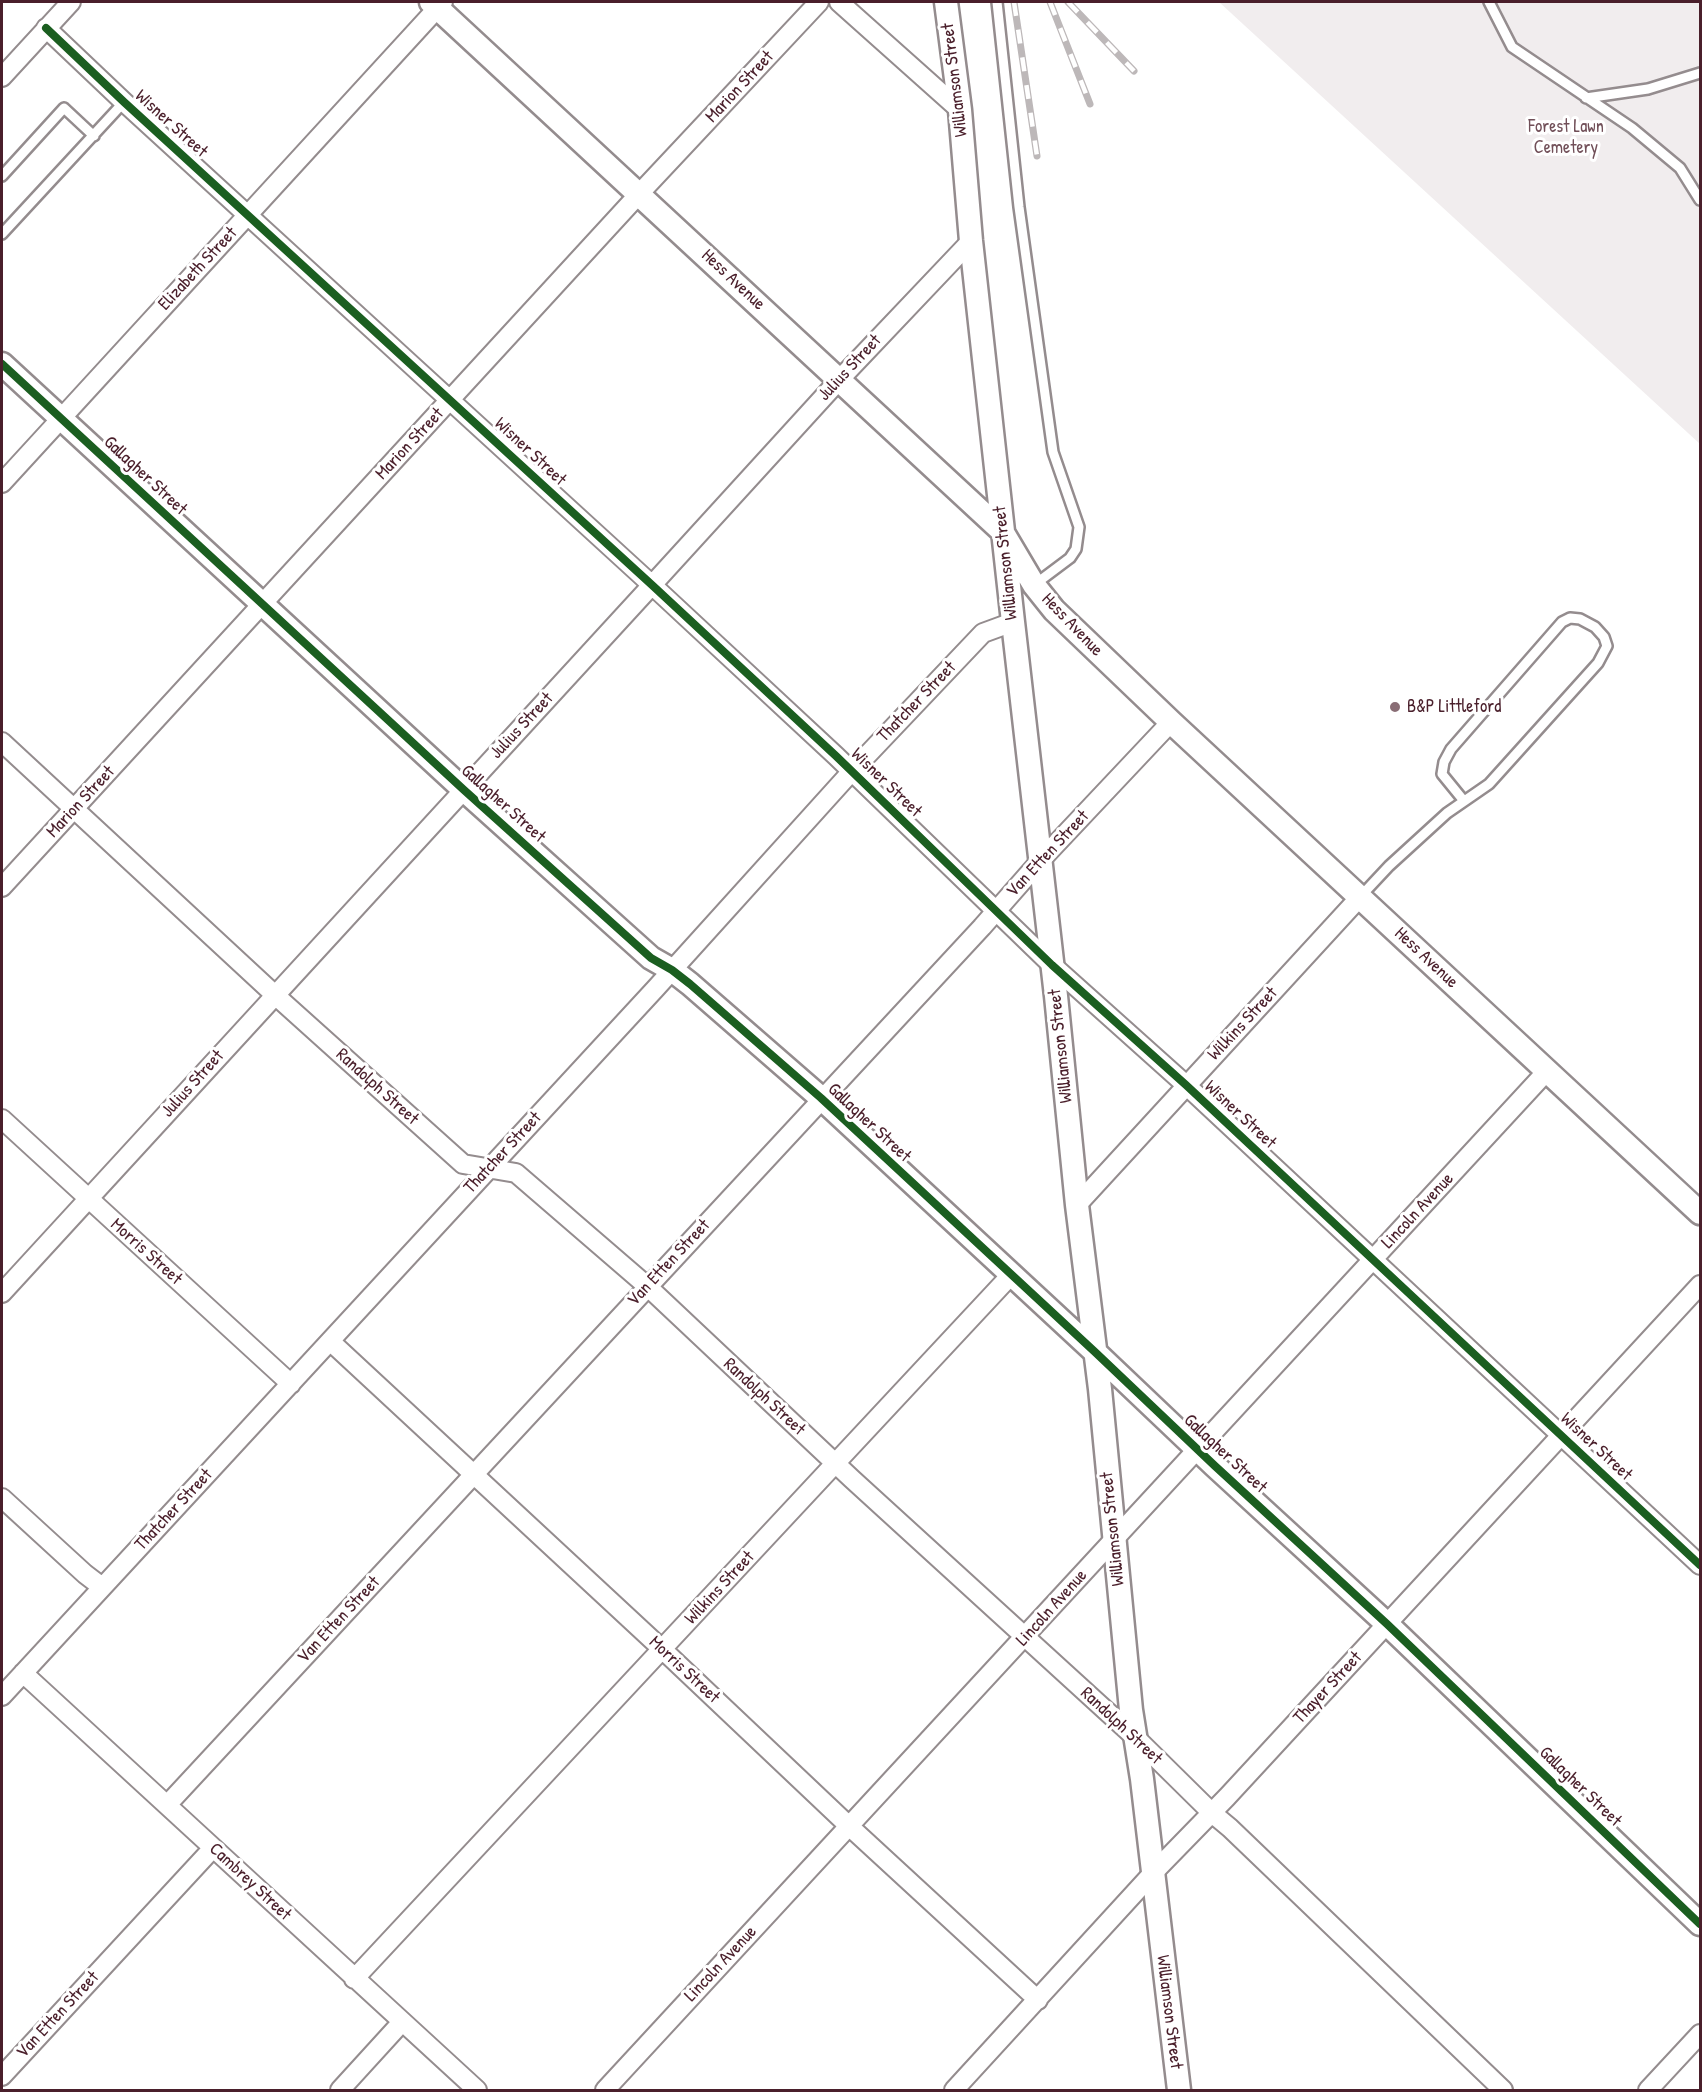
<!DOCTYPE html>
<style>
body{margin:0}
#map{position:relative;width:1702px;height:2092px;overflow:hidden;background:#fff;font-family:"Patrick Hand",sans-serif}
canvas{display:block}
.frame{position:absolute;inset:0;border:3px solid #4a1f2b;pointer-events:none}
</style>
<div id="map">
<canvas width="1702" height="2092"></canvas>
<div class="frame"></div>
</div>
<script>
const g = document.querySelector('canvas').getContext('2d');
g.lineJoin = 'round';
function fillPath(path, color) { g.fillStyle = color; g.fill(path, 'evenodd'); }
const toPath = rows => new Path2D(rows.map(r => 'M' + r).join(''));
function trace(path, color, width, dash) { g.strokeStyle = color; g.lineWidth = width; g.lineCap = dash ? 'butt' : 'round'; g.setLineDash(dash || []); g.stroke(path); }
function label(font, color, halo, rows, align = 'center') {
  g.font = font + ' "Patrick Hand",sans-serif'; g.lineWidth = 6; g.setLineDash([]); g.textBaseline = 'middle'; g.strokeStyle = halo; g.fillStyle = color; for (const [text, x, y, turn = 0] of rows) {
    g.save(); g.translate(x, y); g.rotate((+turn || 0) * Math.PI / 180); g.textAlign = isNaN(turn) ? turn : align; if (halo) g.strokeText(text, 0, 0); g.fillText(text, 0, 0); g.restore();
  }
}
fillPath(toPath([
 [1219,2,1700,2,1700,444]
]), '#f1edee');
const service = toPath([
 [997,2,1019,207,1053,452,1079,527,1076,549,1070,558,1034,585],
 [1489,2,1512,47,1632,128,1680,168,1700,200],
 [1586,98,1648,89,1700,73],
 [2,176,64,108,94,136],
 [2,234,124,102],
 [1360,897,1389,866,1447,813,1489,784,1598,663,1607,646,1604,637,1595,627,1580,619,1570,618,1562,622,1451,749,1444,762,1442,774,1464,801]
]);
const minor = toPath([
 [839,2,960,110],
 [46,28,124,102,652,585,836,756,1052,965,1186,1085,1700,1565],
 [2,77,71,2],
 [2,483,443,2],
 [2,742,275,995,463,1164,516,1173,647,1286,852,1479,1136,1738,1212,1813,1230,1828,1503,2090],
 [2,887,639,194,819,2],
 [2,1119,291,1384],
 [1077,1205,1360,897],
 [2,1293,652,585,840,379,971,241],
 [330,1341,662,1649,849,1826,1038,2000],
 [2,1498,85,1574,102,1587],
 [23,1673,477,2090],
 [2,1696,656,988,852,771,983,633,1013,622],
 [167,1805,982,927,1040,861,1171,722],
 [354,1979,1011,1275],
 [2,2076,213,1848],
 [340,2090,402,2022],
 [605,2090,1547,1071],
 [954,2090,1152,1874,1227,1797,1700,1285],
 [1648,2090,1700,2034]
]);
const tertiary = toPath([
 [431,2,1002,531,1034,585,1054,610,1171,722,1700,1213],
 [946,2,960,110,971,241,1013,622,1056,996,1077,1205,1100,1389,1131,1710,1142,1779,1179,2090],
 [2,364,464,790,651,958,672,970,690,984,821,1098,1095,1352,1215,1466,1387,1624,1700,1924]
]);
trace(service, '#948c8e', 14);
trace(minor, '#948c8e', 22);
trace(tertiary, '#948c8e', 27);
trace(service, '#fff', 9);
trace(minor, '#fff', 18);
trace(tertiary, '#fff', 22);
const rail = toPath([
 [1014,2,1037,156],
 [1050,2,1090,104],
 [1068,2,1134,71]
]);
trace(rail, '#bdb8b9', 7);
trace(rail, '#fff', 4.5, [14]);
trace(toPath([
 [46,28,124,102,652,585,836,756,1052,965,1186,1085,1700,1565],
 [2,364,464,790,651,958,672,970,690,984,821,1098,1095,1352,1215,1466,1387,1624,1700,1924]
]), '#1b5e20', 8);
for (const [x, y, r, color] of [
 [1395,707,6,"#896d75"]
]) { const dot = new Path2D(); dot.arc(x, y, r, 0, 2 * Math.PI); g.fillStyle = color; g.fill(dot); trace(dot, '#fff', 2); }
label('18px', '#4a1f2b', '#fff', [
 ["Williamson Street",955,80,-97],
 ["Marion Street",740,87,-47],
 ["Wisner Street",171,124,42],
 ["Elizabeth Street",198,269,-47],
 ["Hess Avenue",733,280,43],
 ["Julius Street",850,368,-47],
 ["Marion Street",410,444,-47],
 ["Wisner Street",530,452,43],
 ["Gallagher Street",145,476,43],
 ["Williamson Street",1006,563,-96],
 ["Hess Avenue",1072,625,46],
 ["Thatcher Street",917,702,-46],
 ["Julius Street",522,726,-47],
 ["Wisner Street",886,783,44],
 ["Marion Street",81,802,-47],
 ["Gallagher Street",503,804,42],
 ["Van Etten Street",1048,854,-47],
 ["Hess Avenue",1426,958,43],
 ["Wilkins Street",1243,1024,-47],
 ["Williamson Street",1061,1046,-96],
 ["Julius Street",193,1084,-48],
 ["Randolph Street",377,1087,42],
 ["Wisner Street",1240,1115,43],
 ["Gallagher Street",869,1123,43],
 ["Thatcher Street",503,1153,-47],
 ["Lincoln Avenue",1418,1211,-47],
 ["Morris Street",146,1252,42],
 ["Van Etten Street",669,1263,-47],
 ["Randolph Street",764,1397,43],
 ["Wisner Street",1596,1447,43],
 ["Gallagher Street",1225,1454,43],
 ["Thatcher Street",174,1510,-47],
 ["Williamson Street",1113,1529,-96],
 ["Wilkins Street",720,1588,-47],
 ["Lincoln Avenue",1052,1608,-48],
 ["Van Etten Street",339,1620,-47],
 ["Morris Street",684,1670,43],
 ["Thayer Street",1328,1688,-47],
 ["Randolph Street",1121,1726,43],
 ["Gallagher Street",1580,1787,44],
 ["Cambrey Street",250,1882,43],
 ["Lincoln Avenue",721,1964,-47],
 ["Williamson Street",1169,2012,83],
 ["Van Etten Street",58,2015,-47]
]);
label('18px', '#714f58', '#fff', [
 ["Forest Lawn",1566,127],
 ["Cemetery",1566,148]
]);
label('18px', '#4a1f2b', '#fff', [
 ["B&P Littleford",1407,707]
], 'left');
</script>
